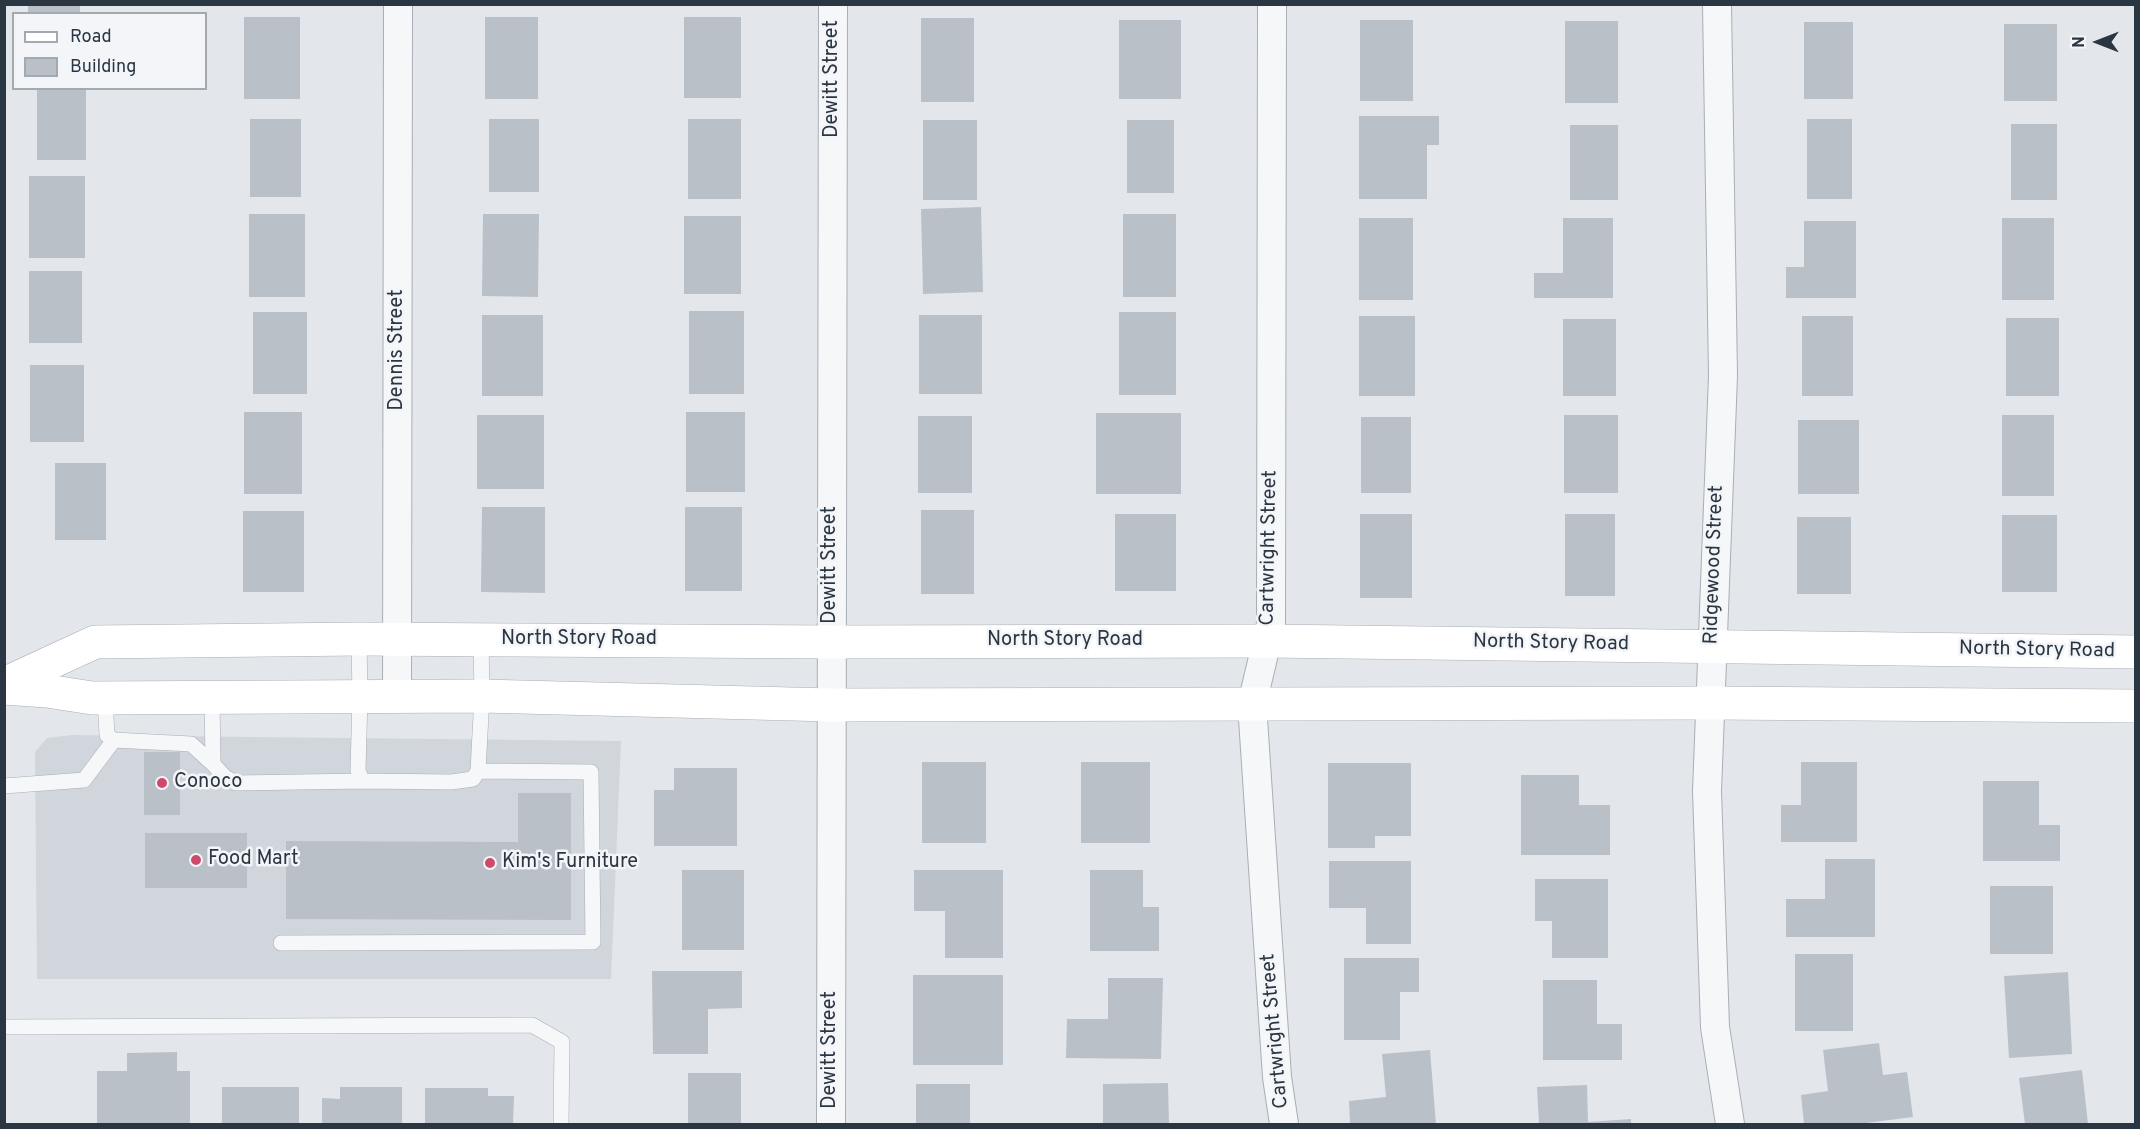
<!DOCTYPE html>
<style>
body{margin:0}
#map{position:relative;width:2140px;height:1129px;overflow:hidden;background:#e3e7eb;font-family:Overpass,sans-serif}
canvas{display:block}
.frame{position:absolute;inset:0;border:6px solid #2b3643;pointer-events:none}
.legend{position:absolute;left:12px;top:12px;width:195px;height:78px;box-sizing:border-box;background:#f3f5f8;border:2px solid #a3a9b0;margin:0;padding:8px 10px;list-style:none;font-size:18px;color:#2b3643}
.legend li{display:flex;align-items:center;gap:12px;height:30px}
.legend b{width:30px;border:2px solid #a3a9b0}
.north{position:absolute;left:2068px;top:12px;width:60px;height:60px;-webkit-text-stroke:4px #f3f5f8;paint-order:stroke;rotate:270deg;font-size:16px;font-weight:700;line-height:24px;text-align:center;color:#2b3643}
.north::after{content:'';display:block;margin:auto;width:21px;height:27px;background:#2b3643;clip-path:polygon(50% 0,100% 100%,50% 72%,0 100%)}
</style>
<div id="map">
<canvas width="2140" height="1129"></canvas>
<div class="frame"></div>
<ul class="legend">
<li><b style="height:8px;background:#fff"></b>Road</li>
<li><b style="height:16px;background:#bac0c8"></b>Building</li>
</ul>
<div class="north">N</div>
</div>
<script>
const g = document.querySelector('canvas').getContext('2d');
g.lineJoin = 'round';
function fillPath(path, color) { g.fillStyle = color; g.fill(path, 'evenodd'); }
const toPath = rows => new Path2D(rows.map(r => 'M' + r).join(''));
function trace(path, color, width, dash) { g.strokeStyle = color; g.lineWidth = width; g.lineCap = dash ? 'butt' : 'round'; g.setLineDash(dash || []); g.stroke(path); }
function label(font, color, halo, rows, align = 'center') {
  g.font = font + ' Overpass,sans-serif'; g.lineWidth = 5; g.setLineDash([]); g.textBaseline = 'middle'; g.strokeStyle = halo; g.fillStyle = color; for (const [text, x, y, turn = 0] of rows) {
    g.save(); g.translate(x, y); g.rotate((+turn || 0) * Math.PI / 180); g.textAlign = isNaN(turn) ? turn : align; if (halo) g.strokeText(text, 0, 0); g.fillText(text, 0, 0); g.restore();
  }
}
fillPath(toPath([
 [72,735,621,741,611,979,37,979,35,752,47,738]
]), '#d1d6dd');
fillPath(toPath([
 [28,4,80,4,80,14,28,14],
 [244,17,300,17,300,99,244,99],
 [485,17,538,17,538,99,485,99],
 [684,17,741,17,741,98,684,98],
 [921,18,974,18,974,102,921,102],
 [1119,20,1181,20,1181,99,1119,99],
 [1360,20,1413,20,1413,101,1360,101],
 [1565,21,1618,21,1618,103,1565,103],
 [1804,22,1853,22,1853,99,1804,99],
 [2004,24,2057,24,2057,101,2004,101],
 [37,88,86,88,86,160,37,160],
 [1359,116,1439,116,1439,145,1427,145,1427,199,1359,199],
 [250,119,301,119,301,197,250,197],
 [489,119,539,119,539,192,489,192],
 [688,119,741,119,741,199,688,199],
 [1807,119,1852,119,1852,199,1807,199],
 [923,120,977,120,977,200,923,200],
 [1127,120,1174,120,1174,193,1127,193],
 [2011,124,2057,124,2057,200,2011,200],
 [1570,125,1618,125,1618,200,1570,200],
 [29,176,85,176,85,258,29,258],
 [981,207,983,292,923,294,921,209],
 [249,214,305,214,305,297,249,297],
 [483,214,539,214,538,297,482,296],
 [1123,214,1176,214,1176,297,1123,297],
 [684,216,741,216,741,294,684,294],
 [1359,218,1413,218,1413,300,1359,300],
 [1563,218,1613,218,1613,298,1534,298,1534,273,1563,273],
 [2002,218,2054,218,2054,300,2002,300],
 [1804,221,1856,221,1856,298,1786,298,1786,267,1804,267],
 [29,271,82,271,82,343,29,343],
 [689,311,744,311,744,394,689,394],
 [253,312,307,312,307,394,253,394],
 [1119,312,1176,312,1176,395,1119,395],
 [482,315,543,315,543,396,482,396],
 [919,315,982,315,982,394,919,394],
 [1359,316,1415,316,1415,396,1359,396],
 [1802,316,1853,316,1853,396,1802,396],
 [2006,318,2059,318,2059,396,2006,396],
 [1563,319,1616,319,1616,396,1563,396],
 [30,365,84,365,84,442,30,442],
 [244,412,302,412,302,494,244,494],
 [686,412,745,412,745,492,686,492],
 [1096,413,1181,413,1181,494,1096,494],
 [477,415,544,415,544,489,477,489],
 [1564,415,1618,415,1618,493,1564,493],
 [2002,415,2054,415,2054,496,2002,496],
 [918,416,972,416,972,493,918,493],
 [1361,417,1411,417,1411,493,1361,493],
 [1798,420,1859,420,1859,494,1798,494],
 [55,463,106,463,106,540,55,540],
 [482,507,545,507,545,593,481,592],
 [685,507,742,507,742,591,685,591],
 [921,510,974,510,974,594,921,594],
 [243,511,304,511,304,592,243,592],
 [1115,514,1176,514,1176,591,1115,591],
 [1360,514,1412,514,1412,598,1360,598],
 [1565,514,1615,514,1615,596,1565,596],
 [2002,515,2057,515,2057,592,2002,592],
 [1797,517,1851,517,1851,594,1797,594],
 [144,752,180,752,180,815,144,815],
 [922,762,986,762,986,843,922,843],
 [1081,762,1150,762,1150,843,1081,843],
 [1801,762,1857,762,1857,842,1781,842,1781,805,1801,805],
 [1328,763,1411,763,1411,836,1375,836,1375,848,1328,848],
 [674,768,737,768,737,846,654,846,654,790,674,790],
 [1521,775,1579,775,1579,805,1610,805,1610,855,1521,855],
 [1983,781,2039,781,2039,825,2060,825,2060,861,1983,861],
 [518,793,571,793,571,920,286,919,286,841,518,842],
 [145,833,247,833,247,888,145,888],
 [1825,859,1875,859,1875,937,1786,937,1786,899,1825,899],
 [1329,861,1411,861,1411,944,1366,944,1366,908,1329,908],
 [682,870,744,870,744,950,682,950],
 [914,870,1003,870,1003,958,945,958,945,911,914,911],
 [1090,870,1143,870,1143,907,1159,907,1159,951,1090,951],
 [1535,879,1608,879,1608,958,1552,958,1552,921,1535,921],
 [1990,886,2053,886,2053,954,1990,954],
 [1795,954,1853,954,1853,1031,1795,1031],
 [1344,958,1419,958,1419,992,1400,992,1400,1040,1344,1040],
 [652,971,742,971,742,1008,708,1009,708,1054,653,1054],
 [2068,972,2072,1054,2009,1058,2004,976],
 [913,975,1003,975,1003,1065,913,1065],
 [1108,978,1163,978,1161,1059,1066,1058,1067,1019,1108,1019],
 [1543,980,1597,980,1597,1024,1622,1024,1622,1060,1543,1060],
 [1879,1043,1883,1075,1907,1072,1913,1117,1858,1124,1804,1124,1801,1095,1828,1091,1823,1050],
 [1430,1050,1436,1124,1350,1124,1349,1101,1386,1097,1382,1054],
 [177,1052,177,1071,190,1071,190,1124,97,1124,97,1071,127,1071,127,1053],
 [2082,1070,2088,1124,2025,1124,2019,1078],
 [688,1073,741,1073,741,1124,688,1124],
 [1168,1083,1169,1124,1103,1124,1103,1084],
 [916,1084,970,1084,970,1124,916,1124],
 [1587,1085,1588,1122,1631,1119,1631,1124,1539,1124,1537,1087],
 [222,1087,299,1087,299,1124,222,1124],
 [340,1087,402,1087,402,1124,322,1124,322,1098,340,1099],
 [425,1088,488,1088,488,1096,514,1096,513,1124,425,1124]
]), '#bac0c8');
const lane = toPath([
 [359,639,360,697,358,770,362,781,451,782,473,779,478,771,482,696,481,640],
 [105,698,107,735,114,740,191,744,213,764],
 [212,698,213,764,225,777,236,783,362,781],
 [4,786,84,780,114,740],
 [281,943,593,942,591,772,478,771],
 [4,1027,532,1025,562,1042,561,1124]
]);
const street = toPath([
 [1272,4,1271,624,1252,704,1277,1077,1284,1124],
 [1717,4,1723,376,1707,791,1715,1027,1730,1124],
 [397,696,398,4],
 [831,1124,833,4]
]);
const secondary = toPath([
 [4,684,95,642,359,639,831,642,1268,641,2136,652],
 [4,688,47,691,92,698,482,696,831,705,1711,703,2136,706]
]);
trace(lane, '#a8aeb5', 16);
trace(street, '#a8aeb5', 30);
trace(secondary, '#a8aeb5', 34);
trace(lane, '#f6f7f9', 15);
trace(street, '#f6f7f9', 28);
trace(secondary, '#fff', 33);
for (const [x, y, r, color] of [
 [162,783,6,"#ce4a6a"],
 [196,860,6,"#ce4a6a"],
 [490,863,6,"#ce4a6a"]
]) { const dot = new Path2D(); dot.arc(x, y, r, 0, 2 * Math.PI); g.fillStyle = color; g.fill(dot); trace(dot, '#f3f5f8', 2); }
label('20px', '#2b3643', '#f3f5f8', [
 ["Dewitt Street",833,79,-90],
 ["Dennis Street",398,350,-90],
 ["Cartwright Street",1270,548,-89],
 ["Dewitt Street",831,565,-90],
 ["Ridgewood Street",1715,565,-88],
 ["North Story Road",579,640],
 ["North Story Road",1065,641],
 ["North Story Road",1551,644,1],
 ["North Story Road",2037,651,1],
 ["Cartwright Street",1276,1031,-95],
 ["Dewitt Street",831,1050,-90]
]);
label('20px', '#2b3643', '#f3f5f8', [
 ["Conoco",174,783],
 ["Food Mart",208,860],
 ["Kim's Furniture",502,863]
], 'left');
</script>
